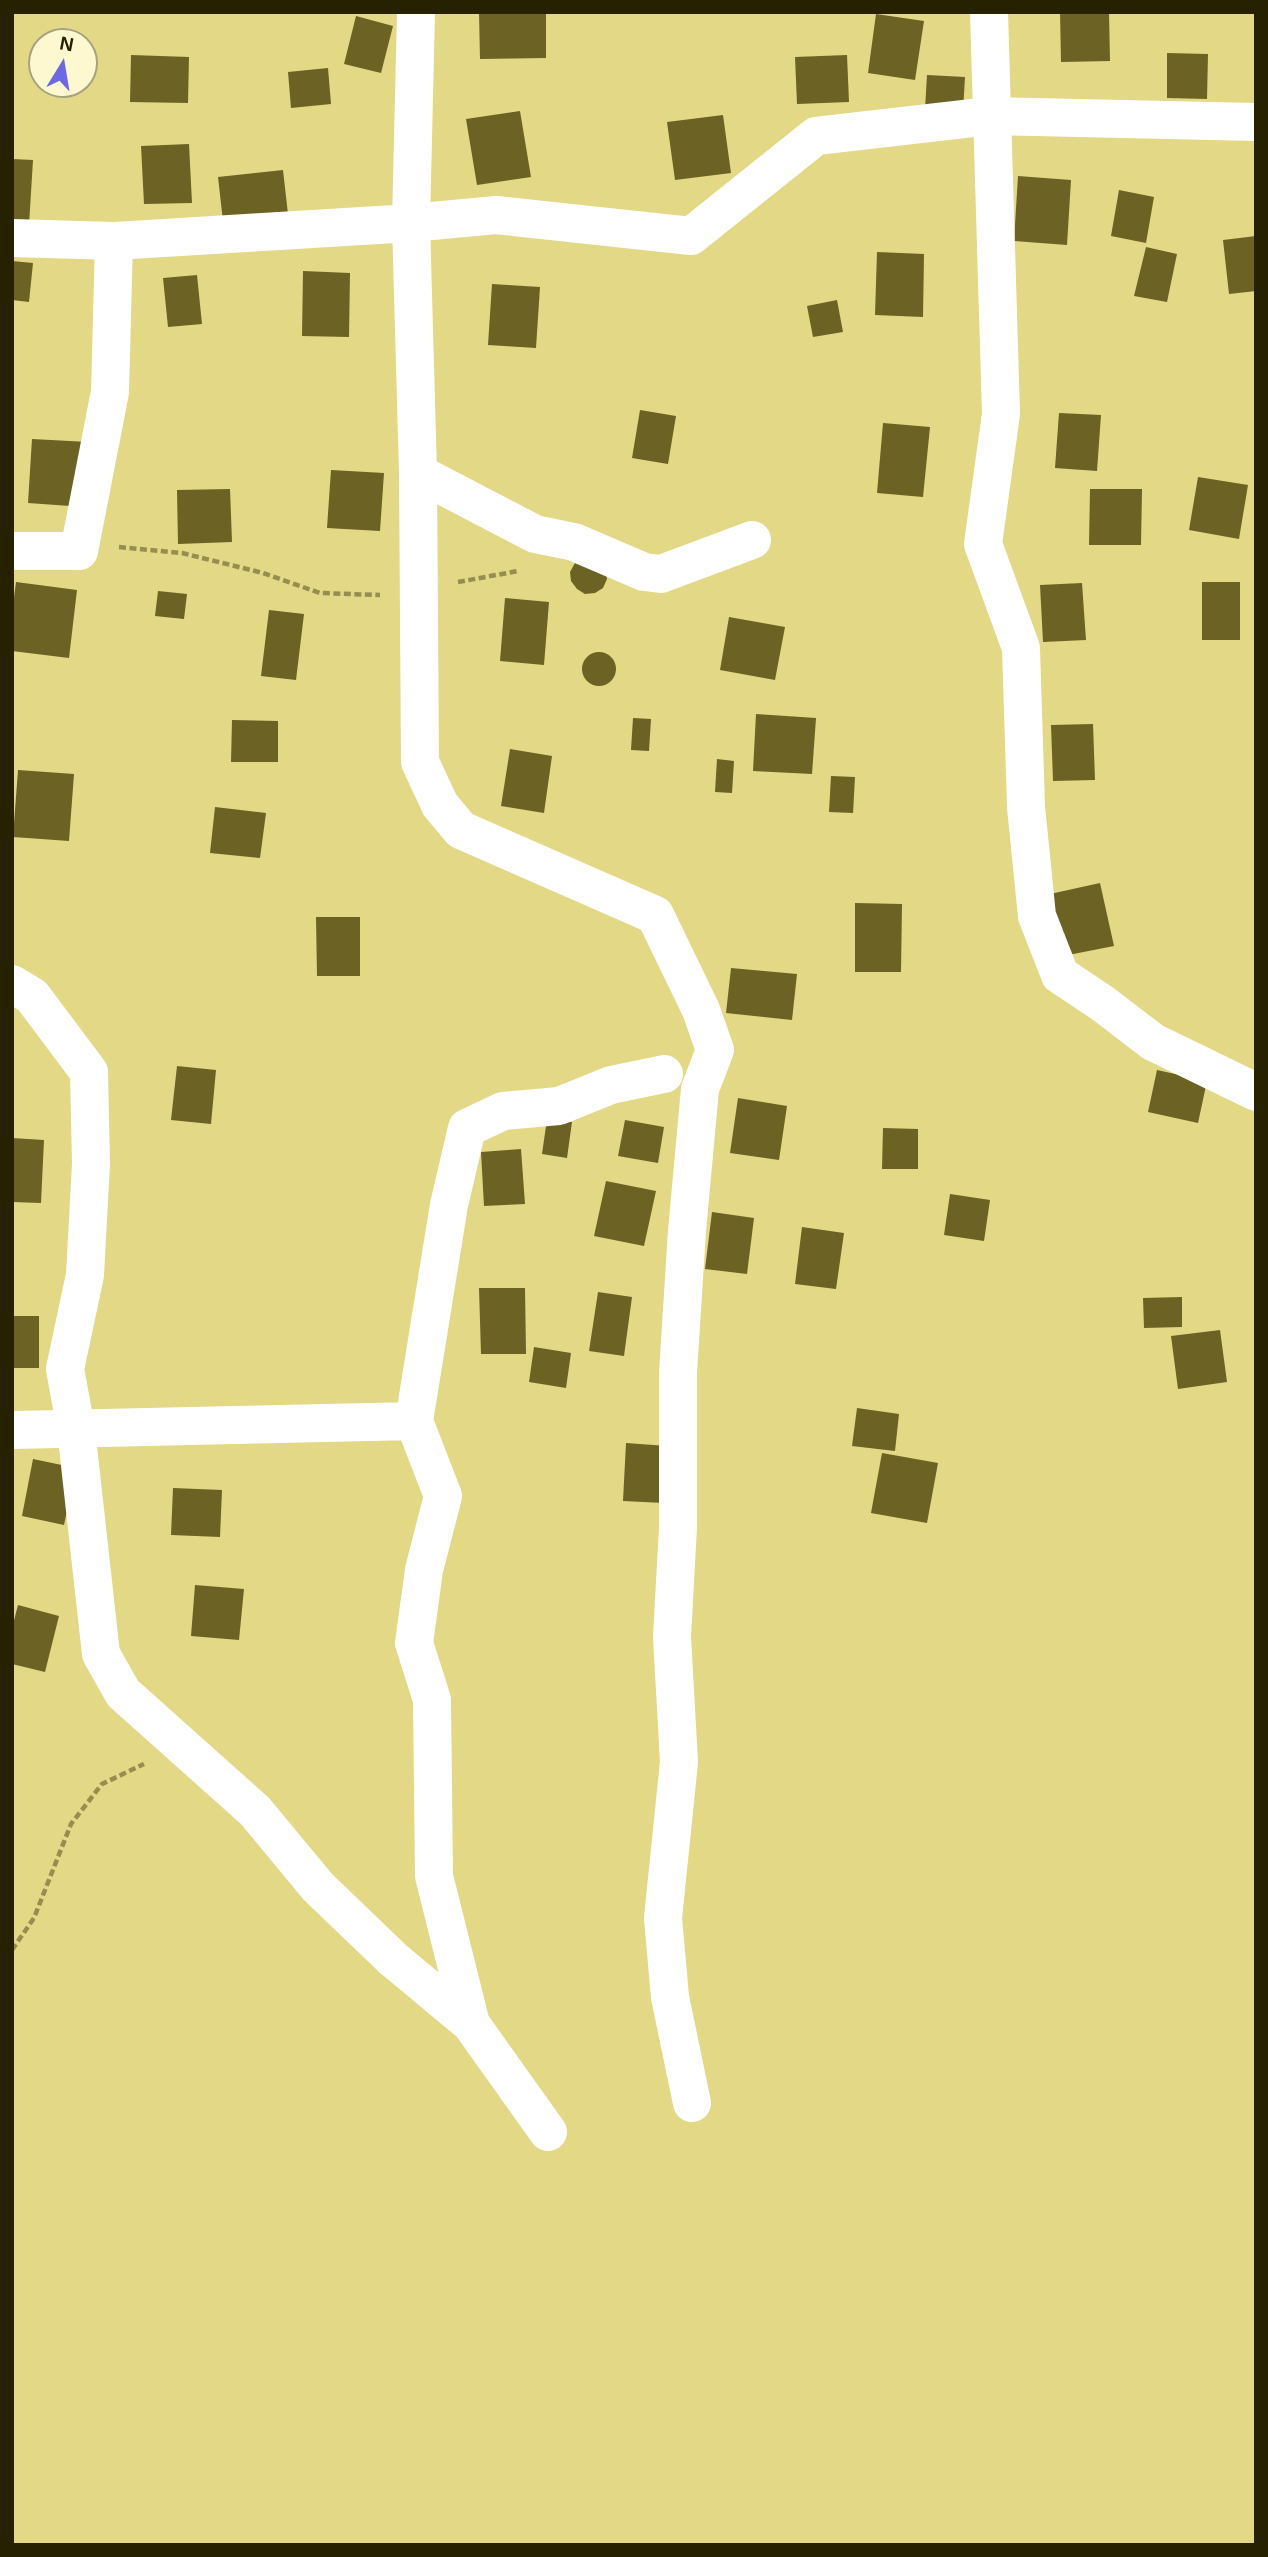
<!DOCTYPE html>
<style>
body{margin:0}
#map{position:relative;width:1268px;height:2557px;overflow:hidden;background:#e3d886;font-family:Arial,sans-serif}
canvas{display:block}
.frame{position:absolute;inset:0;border:14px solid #262100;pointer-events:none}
.north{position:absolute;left:28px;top:28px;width:70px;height:70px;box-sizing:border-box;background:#fdf8d0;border:2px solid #a7a27d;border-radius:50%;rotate:11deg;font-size:19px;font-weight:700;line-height:28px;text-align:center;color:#262100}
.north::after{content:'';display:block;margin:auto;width:24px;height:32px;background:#6e68e2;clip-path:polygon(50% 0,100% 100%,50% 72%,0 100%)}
</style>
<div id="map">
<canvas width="1268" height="2557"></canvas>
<div class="frame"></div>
<div class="north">N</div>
</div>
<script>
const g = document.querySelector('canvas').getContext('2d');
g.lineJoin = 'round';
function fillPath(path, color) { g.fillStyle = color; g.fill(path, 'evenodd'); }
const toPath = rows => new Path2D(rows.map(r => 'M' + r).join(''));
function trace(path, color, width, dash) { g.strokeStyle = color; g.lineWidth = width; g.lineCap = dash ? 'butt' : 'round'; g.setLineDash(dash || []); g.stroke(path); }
fillPath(toPath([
 [479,12,546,12,546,58,480,59],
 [1060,12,1109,12,1110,61,1061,62],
 [876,14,924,21,915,80,868,73],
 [356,16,393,26,381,73,344,64],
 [1167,53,1208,54,1207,99,1167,98],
 [131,55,189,57,188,103,130,102],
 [847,55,849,102,797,104,795,57],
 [328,68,331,104,291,108,288,72],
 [927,75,965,77,963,111,925,109],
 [520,111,531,177,477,185,466,119],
 [723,115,731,173,675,180,667,122],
 [189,144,192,203,144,204,141,146],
 [12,159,33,160,29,225,12,224],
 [283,170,289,223,224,230,218,177],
 [1018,176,1071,180,1067,245,1014,241],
 [1119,190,1154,197,1146,243,1111,236],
 [1256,236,1256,291,1229,294,1223,240],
 [1146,247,1177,254,1167,302,1134,296],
 [877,252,924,254,923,317,875,315],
 [12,261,33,263,29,302,12,300],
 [303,271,350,273,349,337,302,336],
 [197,275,202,324,168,327,163,278],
 [492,284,540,287,536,348,488,345],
 [837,300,843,332,813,337,807,306],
 [640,410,676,416,668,464,632,458],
 [1059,413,1101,415,1097,471,1055,468],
 [883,423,930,427,923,497,877,493],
 [32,439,88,442,84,507,28,503],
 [331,470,384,473,380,531,327,528],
 [1198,477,1248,485,1239,539,1189,530],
 [230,489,232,542,178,544,177,490],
 [1090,489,1142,489,1141,545,1089,545],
 [583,558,606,570,607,579,603,588,595,593,585,594,577,589,571,581,570,572,575,563],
 [16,582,77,590,69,658,12,651,12,613],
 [1202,582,1240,582,1240,640,1202,640],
 [1082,583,1086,640,1043,642,1040,585],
 [158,591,187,594,184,619,155,616],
 [505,598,549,602,544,665,500,661],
 [269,610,304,614,296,680,261,676],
 [729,617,785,627,775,680,720,670],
 '582 669a17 17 0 1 1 34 0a17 17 0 1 1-34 0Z',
 [756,714,816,718,812,774,753,771],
 [633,718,651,719,649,751,631,750],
 [232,720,278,721,278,762,231,762],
 [1093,724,1095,780,1053,781,1051,725],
 [510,749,552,756,544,813,501,806],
 [717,759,734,761,732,793,715,792],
 [18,770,74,774,69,841,13,837],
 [831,776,855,777,853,813,829,812],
 [215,807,266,813,260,858,210,853],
 [1100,883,1114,946,1063,956,1050,894],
 [855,903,902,904,901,972,855,972],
 [316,917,360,917,360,976,317,976],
 [731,968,797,974,792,1020,726,1013],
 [177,1066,216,1070,211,1124,171,1120],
 [1157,1070,1207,1081,1198,1123,1148,1112],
 [738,1098,787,1106,779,1160,730,1153],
 [547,1119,572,1122,567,1158,542,1154],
 [625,1120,664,1127,658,1163,618,1156],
 [883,1128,918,1129,918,1169,882,1169],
 [12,1138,44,1140,41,1203,12,1202],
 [521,1149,525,1204,484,1206,481,1152],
 [606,1181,656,1191,644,1246,594,1236],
 [950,1194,990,1200,984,1241,944,1235],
 [712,1212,754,1218,747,1274,705,1269],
 [802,1227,844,1233,836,1289,795,1284],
 [479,1288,525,1288,526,1354,481,1354],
 [598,1292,632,1297,624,1356,589,1351],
 [1182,1297,1182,1327,1144,1328,1143,1298],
 [12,1316,39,1316,39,1368,12,1368],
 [1220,1330,1227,1382,1178,1389,1171,1336],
 [534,1347,571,1353,566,1388,529,1382],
 [857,1408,899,1414,895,1451,852,1446],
 [626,1443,667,1446,664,1503,623,1501],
 [882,1453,938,1463,927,1523,871,1513],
 [33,1459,76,1468,64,1525,22,1516],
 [173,1488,222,1490,220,1537,171,1535],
 [195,1585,244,1589,239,1640,191,1636],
 [18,1605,59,1616,45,1672,12,1664,12,1628]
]), '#6b6223');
trace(toPath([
 [119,547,182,553,263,573,320,593,380,595],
 [458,582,518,571],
 [12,1950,34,1918,71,1824,102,1784,144,1764]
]), '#968d4f', 4.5, [7, 3.5]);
trace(toPath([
 [416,12,411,223,418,473,420,762,440,805,461,830,655,915,701,1010,715,1050,700,1089,687,1231,678,1373,678,1527,672,1637,679,1762,663,1918,670,1997,692,2103],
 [989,12,1001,414,983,544,1021,648,1026,807,1037,916,1060,975,1102,1003,1153,1042,1256,1092],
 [12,238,114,241,411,223,496,215,691,236,816,136,990,116,1256,122],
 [418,473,535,534,574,542,644,572,661,574,752,540],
 [12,551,79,551,110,392,114,241],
 [12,984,32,996,89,1072,91,1164,85,1275,65,1369,76,1429,101,1654,123,1693,255,1811,318,1887,393,1959,471,2024],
 [414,1421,449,1205,467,1128,503,1111,559,1106,611,1085,664,1074],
 [12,1430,414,1421,443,1496,424,1570,414,1643,432,1700,434,1876,471,2024,548,2132]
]), '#fff', 38);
</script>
